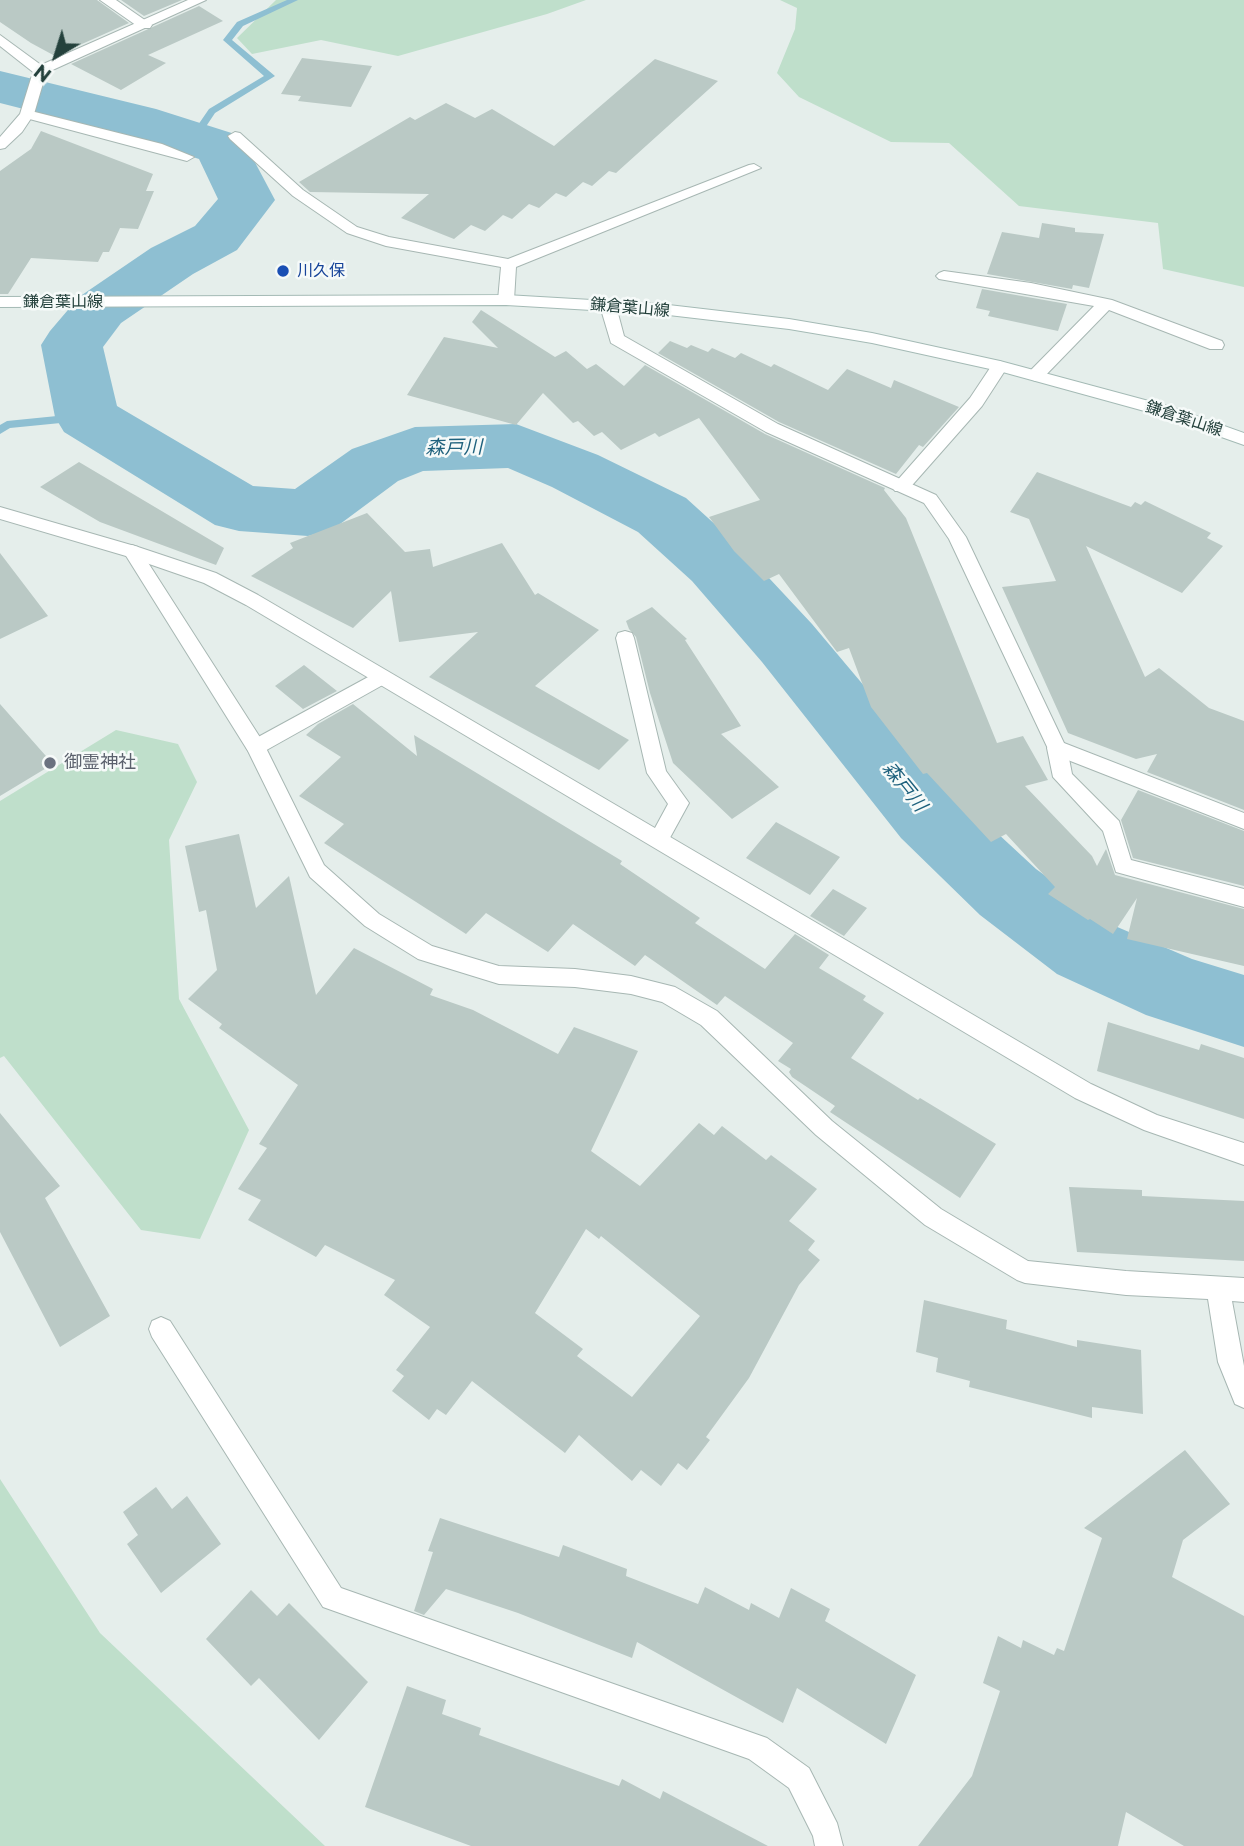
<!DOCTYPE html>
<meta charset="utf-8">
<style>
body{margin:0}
#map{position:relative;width:1244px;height:1846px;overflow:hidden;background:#e5eeeb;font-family:Montserrat,sans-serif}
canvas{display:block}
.north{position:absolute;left:21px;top:21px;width:70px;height:70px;-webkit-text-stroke:5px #f6faf9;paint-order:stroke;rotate:218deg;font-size:19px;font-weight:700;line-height:28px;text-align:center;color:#24413c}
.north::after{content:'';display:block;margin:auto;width:24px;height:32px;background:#24413c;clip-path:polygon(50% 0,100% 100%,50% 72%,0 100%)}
</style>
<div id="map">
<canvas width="1244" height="1846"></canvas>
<div class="north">N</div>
</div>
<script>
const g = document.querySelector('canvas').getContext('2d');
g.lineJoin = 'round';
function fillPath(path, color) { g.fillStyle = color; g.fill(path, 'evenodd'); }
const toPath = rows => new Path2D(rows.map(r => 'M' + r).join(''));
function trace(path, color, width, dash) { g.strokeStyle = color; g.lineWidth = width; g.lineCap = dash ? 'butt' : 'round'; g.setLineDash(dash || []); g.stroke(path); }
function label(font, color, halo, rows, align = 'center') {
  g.font = font + ' Montserrat,"Noto Sans JP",sans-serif'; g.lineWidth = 5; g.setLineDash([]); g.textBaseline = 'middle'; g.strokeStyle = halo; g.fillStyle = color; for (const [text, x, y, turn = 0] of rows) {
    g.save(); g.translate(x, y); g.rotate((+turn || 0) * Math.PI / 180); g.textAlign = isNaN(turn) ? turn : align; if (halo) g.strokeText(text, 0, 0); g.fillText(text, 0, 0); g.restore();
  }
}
fillPath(toPath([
 [276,0,586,0,547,14,398,56,321,40,252,54,237,38],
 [780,0,1244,0,1244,287,1163,269,1158,223,1019,206,949,143,891,142,799,97,777,73,795,29,797,8],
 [116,730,178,744,197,782,169,840,179,999,249,1130,200,1239,141,1230,4,1056,0,1058,0,801],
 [0,1479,100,1633,325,1846,0,1846]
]), '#bfdfcb');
fillPath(toPath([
 [287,0,298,0,243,26,232,40,275,76,215,113,197,140,191,140,189,138,209,109,264,76,223,40,237,22,287,0],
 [87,413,91,414,91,420,10,428,0,434,0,425,7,421,87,413]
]), '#8ebfd2');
fillPath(toPath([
 [0,71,156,109,241,136,275,200,237,250,193,274,121,323,103,347,117,406,253,486,295,489,352,449,415,427,516,424,598,455,686,498,740,547,812,624,955,794,1036,869,1115,926,1192,959,1244,975,1244,1047,1146,1015,1057,974,980,915,901,838,762,662,692,581,638,532,552,487,508,468,423,471,398,481,332,530,308,536,239,531,215,525,64,432,55,417,41,345,50,331,79,297,151,248,195,226,218,199,199,159,118,133,0,103,0,71]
]), '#8ebfd2');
fillPath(toPath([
 [0,0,97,0,129,23,55,56,31,43,0,22],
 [121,0,182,0,144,16],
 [199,6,223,21,148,55,166,63,121,90,71,64],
 [302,58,372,66,351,107,298,101,301,96,281,94],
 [655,59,718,81,616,173,609,171,592,186,583,182,566,197,556,193,539,208,529,204,512,219,503,215,485,231,471,225,454,239,401,218,429,194,310,192,299,182,410,117,415,120,446,103,475,118,492,109,554,146],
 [41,131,153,174,146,191,154,191,138,229,120,228,109,252,103,252,98,262,31,258,8,294,0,294,0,171,31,149],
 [1042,223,1075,228,1075,232,1104,234,1089,288,1073,285,1072,289,987,274,1002,232,1039,238],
 [982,289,1067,304,1058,331,988,316,990,311,976,308],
 [481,310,555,357,566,351,587,369,596,364,624,386,645,365,765,434,885,488,884,490,906,518,997,743,1023,736,1048,780,1025,786,1092,856,1097,866,1106,849,1115,875,1244,909,1244,966,1127,939,1137,898,1113,934,1090,919,1088,920,1048,894,1055,887,1006,834,991,842,927,773,923,774,871,707,849,648,837,652,779,574,764,581,734,551,709,517,760,500,699,418,659,437,655,433,621,450,602,432,594,436,578,421,573,423,543,393,516,425,407,395,444,337,498,348,472,322],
 [670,341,687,348,691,345,708,352,712,348,735,358,741,353,771,367,774,364,828,390,847,369,891,388,894,380,959,407,923,447,919,445,896,474,779,422,658,353],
 [79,462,224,548,216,565,100,522,40,487],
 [1037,472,1131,507,1135,502,1141,505,1145,501,1211,533,1207,538,1223,546,1182,593,1086,546,1145,677,1159,668,1209,708,1244,721,1244,810,1147,772,1157,754,1136,759,1068,733,1002,587,1056,581,1029,519,1010,512],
 [367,513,405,552,430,549,433,567,502,543,535,595,538,593,599,630,535,686,629,740,599,770,429,677,478,632,399,642,391,591,353,628,251,576,293,548,290,543],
 [0,553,48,616,0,639],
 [652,607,687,639,685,640,741,726,721,734,779,787,732,819,673,763,650,693,636,637,629,629,626,621],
 [304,665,337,691,303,709,275,686],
 [0,704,53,764,0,796],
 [353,704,417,756,414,735,622,861,620,864,700,918,695,923,765,969,795,934,829,955,819,968,866,996,863,1000,884,1013,851,1058,918,1100,920,1098,996,1144,960,1198,830,1112,835,1106,792,1077,789,1072,791,1069,778,1061,793,1043,725,996,717,1005,645,955,635,966,573,924,548,952,486,913,466,934,324,843,344,824,299,796,341,757,306,735,318,724],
 [1138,790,1244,831,1244,886,1133,858,1121,820],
 [776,822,840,857,810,895,746,858],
 [239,834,256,908,289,876,316,995,354,948,433,989,430,995,473,1010,558,1054,574,1027,638,1051,591,1151,640,1186,699,1123,714,1135,722,1126,766,1160,771,1155,817,1189,789,1221,815,1241,808,1250,820,1260,799,1285,749,1378,706,1437,710,1440,687,1470,678,1463,661,1486,641,1470,632,1481,579,1435,565,1453,472,1381,446,1415,437,1409,429,1420,392,1391,404,1376,396,1370,430,1327,384,1295,395,1280,325,1245,316,1257,248,1220,261,1200,238,1189,267,1148,259,1144,298,1085,219,1028,222,1024,188,999,217,970,206,910,199,912,185,846],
 [586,1229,599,1239,601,1236,700,1316,632,1397,577,1356,583,1349,535,1313],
 [833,889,867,908,844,936,810,916],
 [1108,1022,1199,1050,1201,1044,1244,1058,1244,1119,1097,1071],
 [0,1113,60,1186,45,1198,110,1316,60,1347,0,1232],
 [1069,1187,1142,1190,1142,1196,1244,1201,1244,1261,1077,1252],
 [924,1300,1007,1320,1006,1329,1077,1347,1077,1340,1141,1350,1143,1414,1092,1407,1092,1418,969,1387,970,1381,936,1372,938,1358,916,1352],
 [1185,1450,1230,1504,1183,1540,1172,1577,1244,1616,1244,1846,1184,1846,1126,1812,1118,1846,918,1846,972,1776,1000,1691,983,1683,998,1636,1021,1648,1023,1640,1054,1655,1057,1648,1064,1651,1102,1538,1084,1528],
 [156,1487,172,1509,187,1496,221,1544,161,1593,127,1544,138,1535,123,1512],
 [440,1518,559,1557,563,1545,627,1569,626,1576,698,1604,705,1587,749,1610,751,1603,779,1618,791,1588,830,1609,825,1621,916,1675,886,1744,797,1688,783,1723,637,1642,632,1658,518,1613,446,1589,424,1615,414,1611,433,1552,428,1551],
 [251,1590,277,1616,289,1603,368,1682,319,1740,259,1678,251,1686,206,1639],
 [407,1686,446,1700,442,1714,481,1728,479,1735,619,1786,622,1779,660,1799,663,1791,768,1846,471,1846,365,1807]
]), '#bac9c5');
const service = toPath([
 [100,0,116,0,152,25,150,28,140,28,100,0],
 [27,110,162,144,194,157,187,161,22,117,22,111,27,110],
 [944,271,1031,283,1112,300,1222,341,1224,345,1222,349,1210,349,1109,310,1041,380,1035,381,1027,376,1029,372,1094,306,939,279,936,276,939,273,944,271],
 [1000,361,1008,366,982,406,907,491,895,491,892,487,895,483,970,398,994,362,1000,361],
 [625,631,632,633,634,638,666,771,689,803,666,845,659,847,652,845,649,839,668,804,647,773,616,638,618,633,625,631],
 [381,670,388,672,390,677,388,682,263,752,256,755,249,752,246,747,249,742,381,670],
 [1057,740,1064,743,1067,748,1072,774,1119,821,1131,860,1244,889,1244,907,1116,872,1103,831,1053,777,1047,748,1050,743,1057,740]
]);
const minor = toPath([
 [188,0,206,0,46,73,34,114,22,132,5,148,0,149,0,137,20,114,33,72,0,46,0,35,41,65,188,0],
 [235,132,240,133,303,190,357,227,389,237,508,259,749,165,754,164,761,168,516,267,514,300,506,305,498,300,501,267,386,246,347,233,293,196,230,139,228,136,235,132],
 [608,301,616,306,624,336,778,424,936,495,966,537,1064,743,1244,813,1244,829,1050,753,949,539,924,503,766,432,611,343,600,306,608,301],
 [132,545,138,547,263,742,324,865,379,914,432,946,499,966,575,969,631,976,675,987,717,1011,832,1121,941,1209,1028,1261,1126,1271,1244,1278,1244,1302,1232,1301,1244,1366,1244,1408,1235,1404,1218,1362,1208,1299,1126,1295,1025,1283,1017,1280,925,1225,816,1135,701,1025,662,1002,631,994,575,987,499,984,418,959,365,926,310,877,248,751,123,551,126,547,132,545],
 [161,1317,170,1321,341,1588,767,1738,809,1768,837,1823,843,1846,815,1846,813,1836,789,1788,749,1759,323,1607,152,1337,149,1329,152,1321,161,1317]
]);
const tertiary = toPath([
 [0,507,138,547,216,573,258,595,1091,1084,1157,1115,1244,1143,1244,1165,1144,1130,1075,1098,246,605,204,583,126,556,0,519,0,507]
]);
const secondary = toPath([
 [506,295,660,304,789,319,872,333,1000,361,1171,407,1244,433,1244,445,1159,415,999,371,872,343,789,329,660,314,506,305,0,307,0,297,506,295]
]);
trace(service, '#a7b7b3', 2);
trace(minor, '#a7b7b3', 2);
trace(tertiary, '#a7b7b3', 2);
trace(secondary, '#a4bab5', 2);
fillPath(service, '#fff');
fillPath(minor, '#fff');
fillPath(tertiary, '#fff');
fillPath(secondary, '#fff');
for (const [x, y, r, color] of [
 [283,271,7,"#1a4fb4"],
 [50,763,7,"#6b7280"]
]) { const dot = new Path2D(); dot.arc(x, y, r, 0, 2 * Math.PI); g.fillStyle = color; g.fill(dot); trace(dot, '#f6faf9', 2.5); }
label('16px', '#164399', '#f6faf9', [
 ["川久保",297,271]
], 'left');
label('16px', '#24413c', '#f6faf9', [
 ["鎌倉葉山線",63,302],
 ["鎌倉葉山線",630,308,5],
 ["鎌倉葉山線",1184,419,18]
]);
label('18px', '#5b616d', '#f6faf9', [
 ["御霊神社",64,763]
], 'left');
label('italic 19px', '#1e617d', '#f6faf9', [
 ["森戸川",454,448,-1],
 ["森戸川",904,787,51]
]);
</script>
